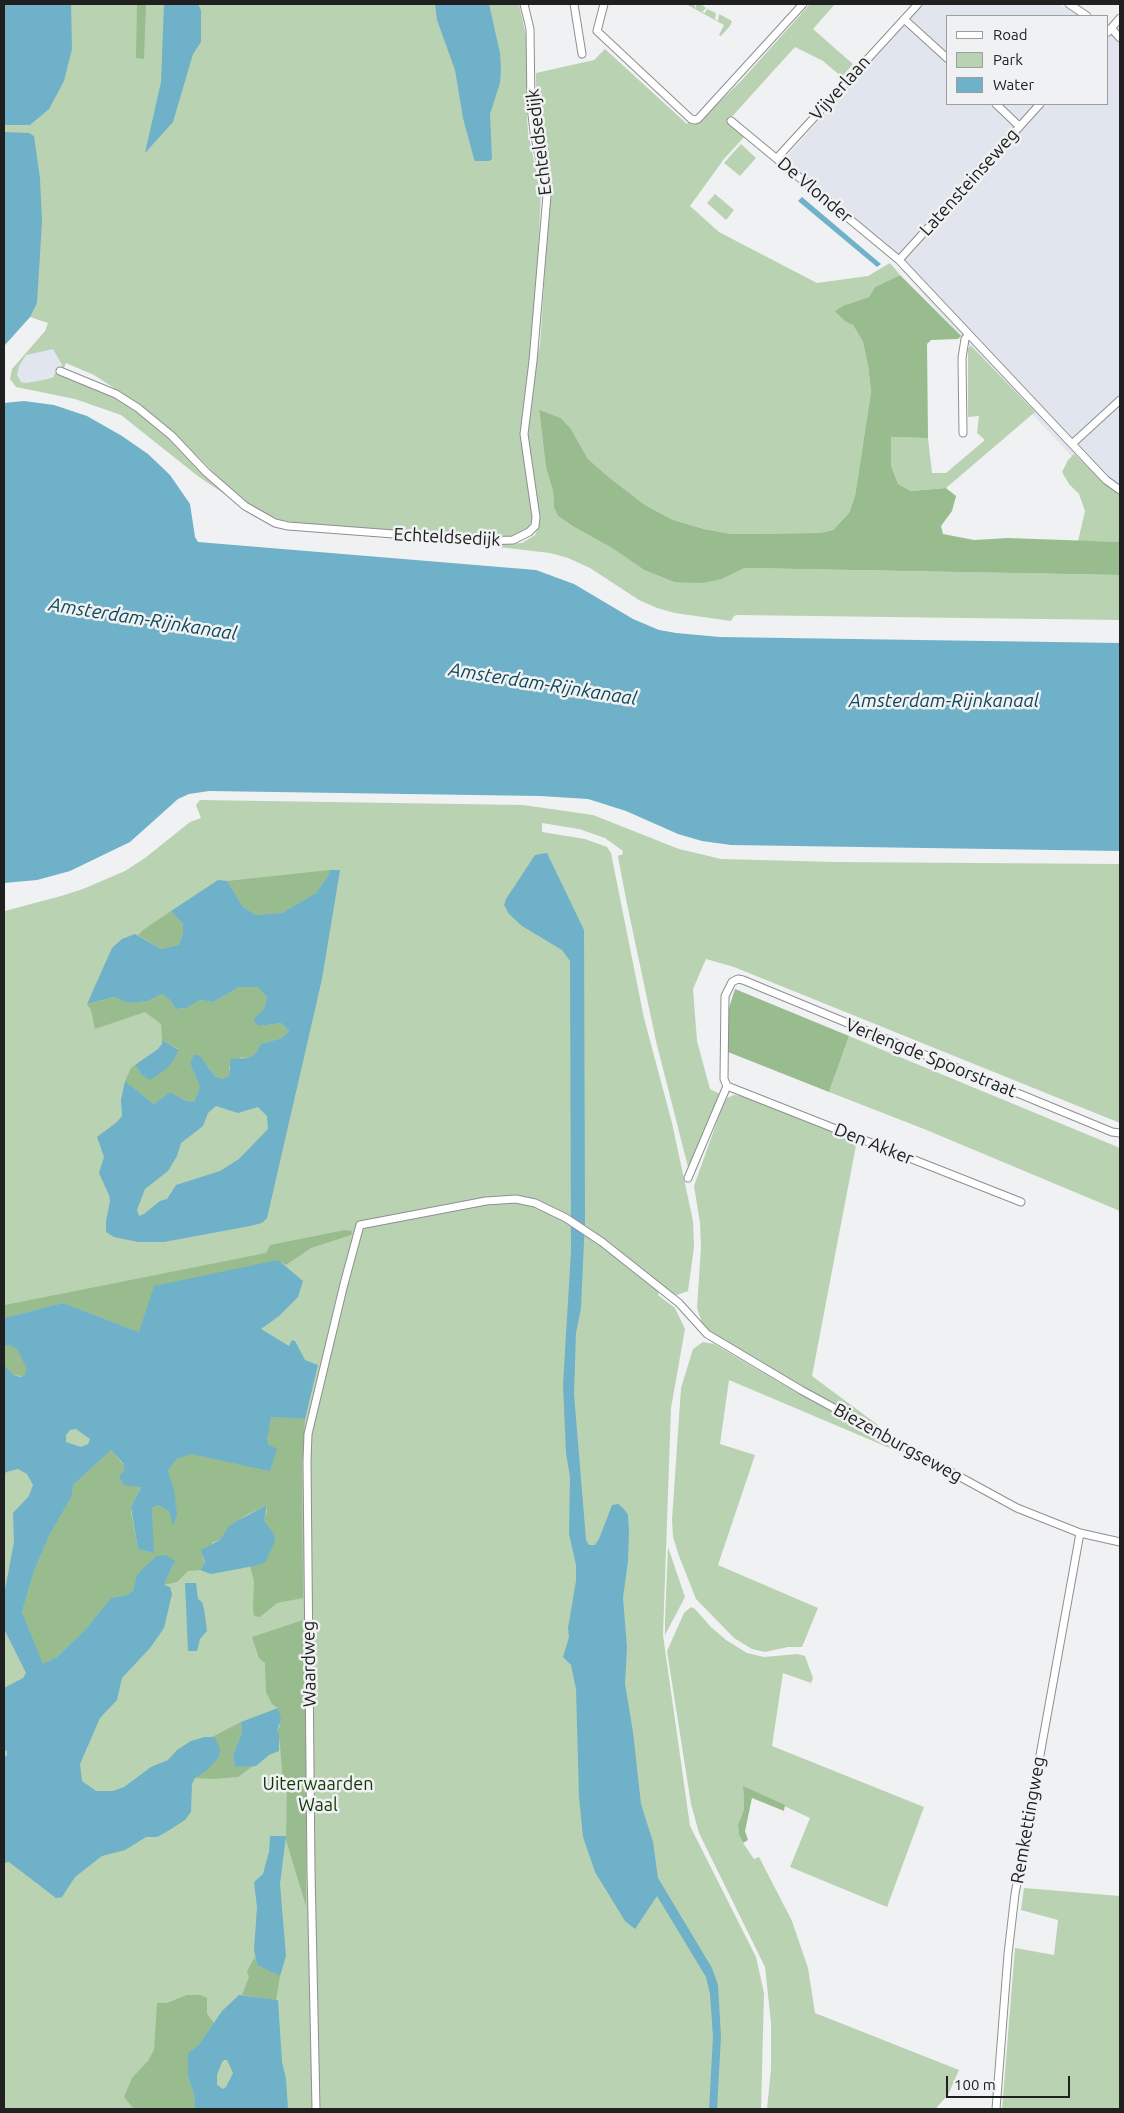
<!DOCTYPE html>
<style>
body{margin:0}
#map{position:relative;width:1124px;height:2113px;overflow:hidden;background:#f0f1f3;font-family:Ubuntu,sans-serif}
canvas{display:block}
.frame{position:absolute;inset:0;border:5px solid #202021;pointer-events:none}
.legend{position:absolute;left:946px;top:15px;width:162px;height:90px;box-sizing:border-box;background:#f0f1f3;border:1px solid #9d9d9f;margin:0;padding:6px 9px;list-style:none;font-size:15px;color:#202021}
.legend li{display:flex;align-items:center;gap:10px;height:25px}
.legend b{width:25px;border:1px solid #9d9d9f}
.scale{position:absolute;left:946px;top:2076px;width:124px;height:22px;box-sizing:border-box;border:2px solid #202021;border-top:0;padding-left:6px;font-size:15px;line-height:18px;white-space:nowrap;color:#202021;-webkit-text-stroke:4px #f0f1f3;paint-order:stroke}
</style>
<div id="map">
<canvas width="1124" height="2113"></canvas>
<div class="frame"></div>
<ul class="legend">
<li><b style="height:6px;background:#fff"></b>Road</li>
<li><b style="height:14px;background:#b9d2b2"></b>Park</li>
<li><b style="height:14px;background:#6fb1c9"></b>Water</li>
</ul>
<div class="scale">100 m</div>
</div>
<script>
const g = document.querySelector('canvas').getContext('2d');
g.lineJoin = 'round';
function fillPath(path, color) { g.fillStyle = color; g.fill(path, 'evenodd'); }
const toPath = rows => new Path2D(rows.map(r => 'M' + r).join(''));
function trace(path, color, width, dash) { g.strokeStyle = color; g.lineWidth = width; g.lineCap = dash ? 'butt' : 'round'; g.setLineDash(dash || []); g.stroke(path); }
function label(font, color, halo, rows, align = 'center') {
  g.font = font + ' Ubuntu,sans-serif'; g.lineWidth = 5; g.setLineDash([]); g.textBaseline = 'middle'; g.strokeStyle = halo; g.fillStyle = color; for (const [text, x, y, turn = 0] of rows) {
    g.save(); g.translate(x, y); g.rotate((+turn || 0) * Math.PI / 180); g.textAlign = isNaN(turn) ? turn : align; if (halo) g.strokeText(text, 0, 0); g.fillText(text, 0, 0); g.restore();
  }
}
fillPath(toPath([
 [921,4,1059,4,1079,16,948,16,948,104,1108,104,1108,34,1120,26,1120,499,1095,481,970,348,894,261,782,162],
 [53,348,62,366,59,373,43,380,26,383,21,382,16,375,19,366,26,355]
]), '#e0e5ee');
fillPath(toPath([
 [4,4,519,4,528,45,530,71,527,117,528,132,541,194,534,335,522,426,525,465,533,517,529,528,513,537,507,538,305,524,281,520,263,513,248,503,218,477,164,424,131,399,94,375,66,363,63,370,61,369,62,365,53,349,26,355,19,366,17,375,21,382,26,383,43,380,53,377,56,372,126,403,166,434,235,501,199,477,121,415,75,399,16,387,10,379,12,369,45,331,48,323,30,317,4,346],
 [686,4,694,4,696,9,696,4,701,4,706,8,702,12,705,13,707,9,716,13,715,19,718,21,719,14,732,21,730,26,721,36,719,35,724,25],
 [810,4,835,4,813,29,853,64,842,77,823,61,795,47,727,122,745,136,724,159,690,206,719,232,817,283,868,276,890,263,900,275,875,287,869,297,845,305,846,322,853,325,863,342,868,366,871,392,855,496,849,513,833,530,820,533,731,534,704,529,673,520,645,505,610,478,588,459,571,429,561,418,539,411,546,468,553,491,554,508,558,516,574,527,612,548,644,570,674,582,722,579,743,568,1120,575,1120,620,737,615,734,616,731,621,675,613,657,608,639,600,590,568,568,558,550,553,481,545,522,543,535,535,538,528,540,517,527,431,529,407,540,344,550,194,536,116,536,73,594,60,605,49,687,124,689,122,697,124,742,80],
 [741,144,756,158,740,176,724,163],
 [715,194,734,210,726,220,707,203],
 [971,346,1035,412,946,488,911,491,898,484,894,473,891,465,891,437,928,438,932,473,946,473,985,440,977,433,979,416,968,417,968,348],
 [1074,454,1103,482,1120,495,1120,542,1078,541,1085,511,1079,494,1069,484,1062,472,1068,460],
 [200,800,523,805,593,815,679,849,721,859,835,862,1120,864,1120,1123,734,967,706,959,693,989,697,1041,710,1089,720,1094,689,1171,656,1041,627,904,618,857,619,855,622,855,623,851,605,838,579,829,542,823,542,832,585,839,607,847,611,853,644,1018,672,1123,693,1221,694,1247,688,1291,677,1295,669,1293,661,1287,658,1295,675,1308,685,1329,671,1408,663,1635,690,1826,756,1957,764,1993,761,2109,4,2109,4,908,5,911,61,896,83,889,125,871,145,858,190,822,201,818,196,805],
 [849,1036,1120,1148,1120,1211,924,1129,829,1092],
 [734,1095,743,1096,857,1140,812,1376,882,1428,782,1376,717,1337,703,1326,697,1308,701,1247,700,1223,694,1186,724,1102,727,1098],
 [703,1342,714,1344,794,1391,858,1425,899,1452,729,1380,720,1444,755,1455,718,1565,818,1608,802,1647,788,1647,765,1652,752,1649,734,1638,696,1599,679,1556,673,1537,672,1520,681,1388,693,1349],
 [668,1547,685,1597,665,1635,665,1620],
 [691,1607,695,1609,711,1627,726,1640,747,1653,764,1657,797,1654,805,1656,813,1678,811,1683,783,1673,772,1746,924,1807,887,1907,790,1867,810,1818,743,1787,744,1809,738,1825,739,1835,743,1843,754,1859,759,1857,792,1921,808,1968,815,2013,959,2070,948,2095,935,2109,767,2109,771,2069,771,2023,765,1967,699,1833,691,1804,667,1651,684,1613],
 [1024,1888,1120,1896,1120,2109,1002,2109,1015,1948,1054,1955,1058,1920,1021,1910]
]), '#b9d2b2');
fillPath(toPath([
 [137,4,146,4,144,59,136,58],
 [900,275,961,336,958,339,931,340,927,344,928,438,891,437,891,465,898,484,911,491,946,488,956,496,952,511,941,526,943,534,974,540,1008,538,1120,542,1120,575,744,568,722,579,702,583,674,582,644,570,612,548,574,527,558,516,554,508,553,491,546,468,539,410,561,418,571,429,588,459,610,478,645,505,673,520,704,529,731,534,820,533,833,530,849,513,855,496,871,392,868,366,863,342,853,325,846,322,835,311,845,305,869,297,875,287],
 [330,870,328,876,316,893,282,913,256,915,243,907,227,881],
 [171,911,183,924,183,933,179,945,161,949,138,935,143,930],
 [239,987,258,987,267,997,264,1009,255,1017,260,1026,281,1023,289,1031,282,1038,261,1044,256,1053,249,1058,241,1057,229,1066,231,1075,222,1079,215,1076,208,1066,190,1063,200,1087,194,1102,184,1100,170,1092,154,1104,125,1081,131,1068,135,1065,142,1075,179,1049,162,1040,161,1024,145,1012,95,1029,91,1010,87,1004,115,997,129,1003,148,1001,162,994,170,1000,176,1009,186,1008,200,1000,213,1002],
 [735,989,849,1036,829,1092,728,1052,729,1008],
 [345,1230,352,1231,351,1235,311,1248,286,1265,277,1260,139,1332,63,1303,4,1318,5,1305,266,1253,270,1245],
 [4,1345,9,1345,17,1349,27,1365,27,1372,24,1377,12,1374,4,1364],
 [271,1417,305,1419,302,1466,303,1598,277,1603,260,1617,254,1616,253,1609,254,1581,250,1566,259,1565,274,1534,263,1521,267,1512,267,1505,246,1515,228,1527,220,1540,213,1542,202,1557,205,1563,200,1570,188,1571,177,1582,164,1585,174,1564,143,1569,137,1574,133,1591,127,1595,111,1598,84,1631,57,1657,43,1665,22,1612,34,1571,50,1534,72,1496,73,1485,111,1450,141,1486,131,1507,131,1512,138,1549,153,1553,152,1508,158,1505,169,1511,171,1518,174,1489,168,1470,177,1459,191,1454,225,1460,269,1445,266,1440],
 [303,1620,306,1767,306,1906,286,1840,287,1787,283,1784,280,1744,277,1730,280,1726,278,1708,272,1704,266,1692,265,1663,259,1658,252,1637],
 [241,1722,242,1733,233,1755,235,1767,253,1766,238,1777,212,1779,195,1778,206,1771,215,1737,212,1737],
 [743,1786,785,1805,784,1811,752,1798,745,1831,748,1840,743,1843,739,1835,738,1825,744,1809],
 [255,1957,257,1965,280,1976,276,2000,242,1995,249,1977,247,1971],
 [187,1995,200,1995,207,1998,207,2014,214,2023,198,2046,188,2077,194,2094,195,2109,134,2109,124,2097,132,2078,148,2061,154,2050,157,2003,167,2003]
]), '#98bc8d');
fillPath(toPath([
 [4,4,71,4,72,49,64,81,49,109,30,125,4,125],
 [164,4,198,4,201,10,201,42,193,54,173,122,145,153,161,82],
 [435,4,489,4,500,53,501,70,500,83,490,114,492,159,489,161,475,161,474,159,463,118,455,70,437,20],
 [4,132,29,133,34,136,40,178,42,222,37,303,30,317,4,346],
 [802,197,881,264,877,267,798,201],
 [24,401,54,405,87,416,122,436,148,454,170,475,190,504,195,537,198,542,536,570,574,584,633,619,659,630,676,633,720,637,1120,643,1120,851,731,845,702,841,678,834,626,811,588,799,540,796,209,791,189,794,178,799,130,842,70,871,37,880,4,883,4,403],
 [547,853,584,930,585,1219,581,1308,576,1333,574,1394,586,1540,589,1545,595,1545,599,1539,612,1505,618,1504,624,1509,628,1515,629,1532,628,1561,623,1598,627,1647,625,1684,633,1732,641,1804,653,1842,658,1878,712,1968,718,1985,721,2037,717,2109,709,2109,713,2037,710,1994,706,1977,657,1896,635,1929,625,1921,595,1872,583,1837,579,1797,576,1689,571,1665,563,1657,569,1637,568,1628,576,1581,576,1565,569,1534,570,1477,566,1453,563,1385,571,1251,570,961,562,950,522,926,509,914,504,905,506,899,535,855],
 [330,870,340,870,322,979,267,1218,262,1223,250,1226,164,1242,138,1242,114,1237,106,1232,106,1221,110,1201,109,1195,99,1173,104,1157,97,1137,117,1122,122,1116,121,1100,125,1081,154,1104,170,1092,184,1100,194,1102,200,1087,190,1063,194,1055,199,1055,215,1076,222,1079,230,1075,230,1059,249,1058,256,1053,261,1044,282,1038,289,1031,281,1023,259,1026,254,1021,255,1017,264,1009,267,997,258,987,239,987,213,1002,200,1000,186,1008,176,1009,170,1000,162,994,148,1001,129,1003,114,997,87,1004,112,948,122,939,135,934,161,949,179,945,183,933,183,924,171,911,218,880,227,881,243,907,256,915,282,913,316,893,328,876],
 [216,1106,238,1113,258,1107,267,1116,268,1129,239,1159,220,1171,176,1185,167,1199,160,1201,144,1214,139,1216,137,1210,145,1189,168,1171,177,1156,181,1143,203,1126,208,1113],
 [162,1040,179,1050,169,1067,150,1080,142,1075,135,1065,158,1049,162,1044],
 [278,1260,303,1281,298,1297,279,1316,261,1329,289,1346,292,1340,295,1341,305,1360,318,1365,305,1419,271,1417,267,1440,269,1445,277,1449,270,1471,191,1454,177,1459,168,1470,174,1489,177,1515,173,1526,169,1511,158,1505,152,1508,154,1553,138,1549,131,1507,141,1487,124,1485,119,1477,125,1469,123,1463,111,1450,73,1485,72,1496,50,1534,34,1571,22,1612,43,1664,57,1657,84,1631,111,1598,127,1595,133,1591,137,1574,157,1556,166,1555,175,1561,164,1585,170,1587,172,1594,164,1628,150,1648,122,1678,117,1700,100,1718,80,1764,82,1781,96,1791,113,1791,124,1787,151,1767,168,1760,177,1750,191,1741,204,1737,215,1737,220,1749,219,1757,206,1771,195,1778,192,1784,191,1812,185,1820,168,1831,157,1837,146,1837,125,1850,102,1856,75,1877,62,1897,56,1898,9,1862,4,1863,4,1758,7,1755,7,1751,4,1750,4,1688,23,1678,26,1673,4,1629,4,1595,14,1542,13,1513,29,1496,33,1485,27,1474,18,1469,6,1472,4,1476,4,1364,12,1374,19,1377,24,1376,27,1369,17,1349,9,1345,4,1345,4,1318,63,1303,139,1332,154,1286],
 [76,1429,90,1439,88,1444,81,1447,66,1442,66,1435,70,1430],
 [267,1505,264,1521,274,1534,275,1541,266,1561,259,1565,211,1574,200,1570,205,1563,201,1550,220,1540,228,1527,235,1522],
 [185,1583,196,1583,198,1599,202,1602,204,1609,207,1631,200,1639,197,1651,188,1651],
 [278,1708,281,1720,277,1730,279,1734,279,1751,269,1755,256,1766,235,1767,233,1755,242,1733,241,1722],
 [270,1836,286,1836,280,1884,286,1956,280,1976,257,1965,254,1950,257,1907,254,1882,263,1874,269,1852],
 [239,1995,278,2000,282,2062,286,2079,288,2109,195,2109,194,2094,188,2077,188,2053,198,2046,222,2011],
 [224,2060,227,2060,233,2073,226,2087,223,2089,217,2085,217,2075,222,2062]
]), '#6fb1c9');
const street = toPath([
 [574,4,582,54],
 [604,4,597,31,691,119,695,120,698,119,803,4],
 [1069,4,1087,16],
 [904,19,948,59],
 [1111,28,1120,38],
 [1108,32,1120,18],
 [996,104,1019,126],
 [731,121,899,260,1072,444,1106,480,1120,490],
 [777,158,918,4],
 [899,260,1040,104],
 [60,371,116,394,138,408,172,436,206,472,245,506,275,523,288,526,486,541,513,540,529,532,535,526,536,517,524,434,533,361,547,195,534,132,531,106,530,29,524,4],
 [963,433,962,358,965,339,968,335],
 [1072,444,1120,400],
 [727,1086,1021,1202],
 [688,1178,727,1086,724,1079,725,996,732,982,738,979,743,980,1112,1132,1120,1133],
 [316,2109,311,1871,307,1461,308,1434,344,1284,360,1225,486,1201,516,1199,535,1203,566,1218,602,1242,679,1303,707,1334,801,1390,1017,1508,1080,1533,1120,1542],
 [996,2109,1008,1954,1015,1894,1080,1533]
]);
trace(street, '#8e8f91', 9);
trace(street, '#fff', 7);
label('18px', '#202021', '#f0f1f3', [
 ["Vijverlaan",840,88,-48],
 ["Echteldsedijk",539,142,-97],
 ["Latensteinseweg",969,182,-48],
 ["De Vlonder",815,190,40],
 ["Echteldsedijk",447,537,3],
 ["Verlengde Spoorstraat",931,1058,22],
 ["Den Akker",874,1144,22],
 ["Biezenburgseweg",898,1443,29],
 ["Waardweg",309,1664,-91],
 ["Remkettingweg",1028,1820,-80]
]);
label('18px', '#123505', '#f0f1f3', [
 ["Uiterwaarden",318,1784],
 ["Waal",318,1805]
]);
label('italic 19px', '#0d4859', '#f0f1f3', [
 ["Amsterdam-Rijnkanaal",143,619,9],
 ["Amsterdam-Rijnkanaal",543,684,9],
 ["Amsterdam-Rijnkanaal",944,701]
]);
</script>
